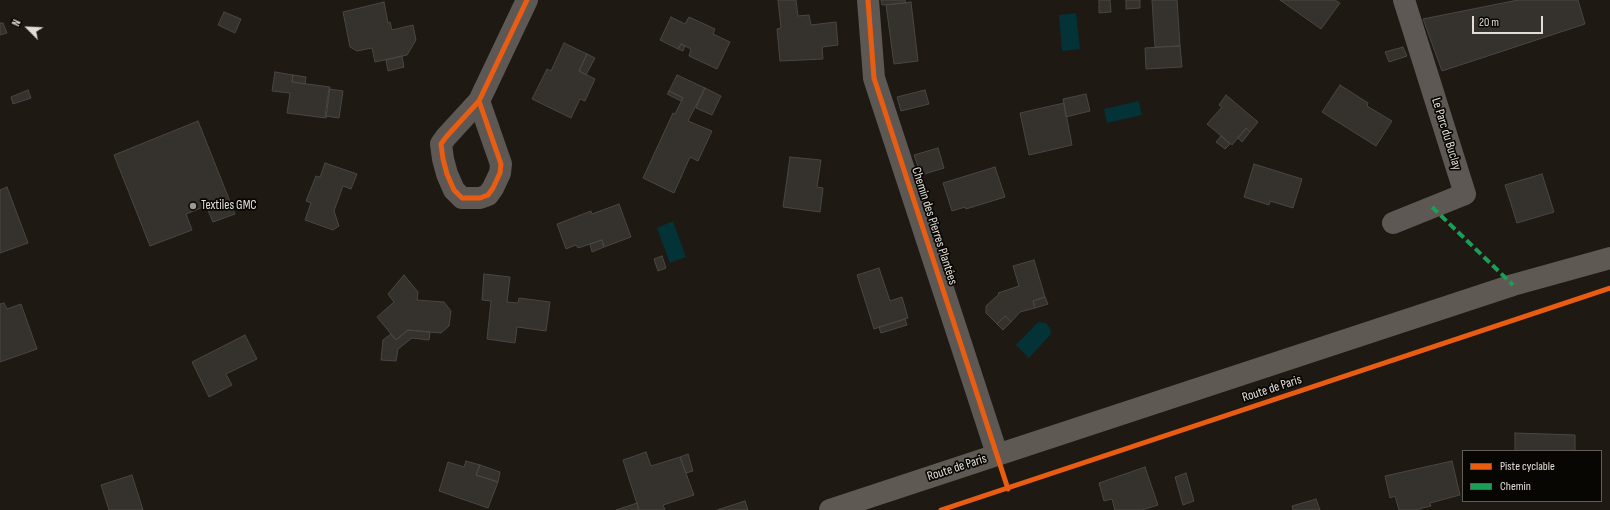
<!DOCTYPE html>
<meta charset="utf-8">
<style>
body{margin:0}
#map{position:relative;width:1610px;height:510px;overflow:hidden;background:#1e1913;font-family:"Sofia Sans Condensed",sans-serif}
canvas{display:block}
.legend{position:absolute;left:1462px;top:450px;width:140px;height:52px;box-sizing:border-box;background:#080603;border:1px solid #605c57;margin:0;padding:5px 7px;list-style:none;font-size:12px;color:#e3ddd6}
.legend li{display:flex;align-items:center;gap:8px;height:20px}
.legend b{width:20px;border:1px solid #605c57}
.north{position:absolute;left:8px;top:8px;width:40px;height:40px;-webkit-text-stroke:3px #080603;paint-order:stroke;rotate:294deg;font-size:11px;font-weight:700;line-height:16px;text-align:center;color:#e3ddd6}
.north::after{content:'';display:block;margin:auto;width:14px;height:18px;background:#e3ddd6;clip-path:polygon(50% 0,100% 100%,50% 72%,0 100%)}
.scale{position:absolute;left:1472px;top:16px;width:71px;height:18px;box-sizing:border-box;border:2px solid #e3ddd6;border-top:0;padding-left:5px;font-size:12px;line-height:14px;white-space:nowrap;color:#e3ddd6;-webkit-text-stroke:3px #080603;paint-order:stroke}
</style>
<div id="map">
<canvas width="1610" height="510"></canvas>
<ul class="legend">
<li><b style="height:5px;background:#e95d12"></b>Piste cyclable</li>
<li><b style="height:5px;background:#1a9f57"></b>Chemin</li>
</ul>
<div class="north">N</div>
<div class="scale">20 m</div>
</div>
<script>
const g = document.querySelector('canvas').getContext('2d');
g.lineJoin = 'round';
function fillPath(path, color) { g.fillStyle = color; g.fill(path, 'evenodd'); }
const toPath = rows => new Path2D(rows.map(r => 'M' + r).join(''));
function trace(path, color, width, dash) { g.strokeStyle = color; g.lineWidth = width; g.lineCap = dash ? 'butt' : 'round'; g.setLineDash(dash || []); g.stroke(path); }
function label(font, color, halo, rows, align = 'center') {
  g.font = font + ' "Sofia Sans Condensed",sans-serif'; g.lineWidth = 3.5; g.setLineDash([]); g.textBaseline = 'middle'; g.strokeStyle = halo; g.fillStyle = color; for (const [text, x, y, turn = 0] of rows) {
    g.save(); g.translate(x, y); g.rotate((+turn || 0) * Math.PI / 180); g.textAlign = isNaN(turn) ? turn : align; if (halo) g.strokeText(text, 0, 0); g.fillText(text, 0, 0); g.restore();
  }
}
fillPath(toPath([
 [1076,13,1080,49,1062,51,1059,15],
 [1139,101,1142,115,1107,123,1104,109],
 [673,221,686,257,670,263,657,228],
 [1038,322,1046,323,1050,328,1051,334,1029,358,1016,345]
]), '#033237');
const building = toPath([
 [778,0,796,0,798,16,809,15,811,25,836,22,838,45,822,47,823,59,780,61,777,29,781,28,778,0],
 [881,0,905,0,906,3,882,5,881,0],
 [1099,0,1110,0,1111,12,1099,13,1099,0],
 [1126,0,1140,0,1140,8,1126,9,1126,0],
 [1152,0,1177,0,1180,46,1155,47,1152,0],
 [1280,0,1335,0,1340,3,1321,29,1280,0],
 [1518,0,1578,0,1585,24,1442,71,1423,19,1518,0],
 [384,2,388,23,390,22,392,30,413,25,416,40,407,55,375,62,372,48,357,51,350,47,343,12,384,2],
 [911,2,918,61,894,64,886,5,911,2],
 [224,12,241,19,235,33,218,25,224,12],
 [671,17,685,24,689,17,715,29,713,34,730,42,717,69,689,56,691,49,681,44,678,49,660,40,671,17],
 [0,23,3,23,7,33,0,35,0,23],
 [564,43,587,54,579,71,595,79,585,101,580,99,571,118,532,99,547,69,551,71,564,43],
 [681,44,685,46,683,51,678,49,681,44],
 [1180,46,1182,67,1146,69,1145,48,1180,46],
 [1403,47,1407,56,1389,62,1385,52,1403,47],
 [587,54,595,58,586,75,579,71,587,54],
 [402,56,404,67,388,71,386,60,402,56],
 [275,72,293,75,292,82,330,87,326,118,287,113,290,93,272,91,275,72],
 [293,75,306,77,305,84,292,82,293,75],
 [677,75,705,88,688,121,712,131,698,161,690,157,674,193,643,178,673,113,675,114,683,98,669,91,677,75],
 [1340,85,1368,103,1367,106,1392,121,1376,146,1322,112,1340,85],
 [705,88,721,96,712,115,696,108,705,88],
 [329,89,343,91,339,118,325,116,329,89],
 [28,90,31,98,13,104,11,97,28,90],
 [925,90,929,104,901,111,897,97,925,90],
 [669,91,683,98,681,101,667,94,669,91],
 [1086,94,1090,111,1066,117,1063,99,1086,94],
 [1226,95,1258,122,1250,132,1246,128,1232,145,1207,124,1222,107,1219,105,1226,95],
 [1064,103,1072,145,1029,155,1020,113,1064,103],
 [198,121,235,214,213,222,206,206,186,214,192,230,150,246,114,155,198,121],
 [1246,128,1250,132,1242,142,1238,138,1246,128],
 [1221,136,1230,144,1225,149,1216,142,1221,136],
 [938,148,944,168,921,175,914,155,938,148],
 [790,157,821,160,817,187,823,188,820,212,783,207,790,157],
 [325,163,357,174,351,189,343,186,334,211,339,226,333,230,305,220,311,203,306,201,316,176,320,177,325,163],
 [1254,164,1302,179,1293,208,1270,201,1269,205,1244,197,1254,164],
 [995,167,1005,197,966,209,965,207,952,211,943,183,995,167],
 [1542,174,1554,212,1517,223,1505,185,1542,174],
 [7,187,28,243,0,253,0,190,7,187],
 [619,204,631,237,604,247,602,240,578,248,576,245,566,249,557,224,591,211,592,214,619,204],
 [602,240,604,247,592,252,590,244,602,240],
 [662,256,666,268,658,271,654,259,662,256],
 [1034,260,1045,297,1033,301,1035,308,1020,312,1011,322,1005,316,997,324,986,313,986,306,999,294,998,293,1019,286,1013,266,1034,260],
 [879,268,890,301,902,297,908,318,874,329,857,275,879,268],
 [484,274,510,277,507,302,518,303,519,298,550,302,546,331,517,327,515,343,487,339,491,301,482,300,484,274],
 [404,275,418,292,417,300,444,302,451,311,449,326,441,333,408,330,396,340,377,317,394,302,388,294,404,275],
 [1045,297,1048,304,1035,308,1033,301,1045,297],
 [4,303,7,309,21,304,37,349,0,362,0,304,4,303],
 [1005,316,1011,322,1003,330,997,324,1005,316],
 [905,319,907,325,881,333,879,327,905,319],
 [408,330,430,332,429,340,412,338,398,349,396,361,381,360,383,340,391,334,396,340,408,330],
 [245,335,257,359,226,374,232,385,209,397,192,362,245,335],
 [1515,433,1575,435,1575,451,1515,451,1515,433],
 [646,452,651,466,680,457,694,495,663,505,665,510,639,510,623,460,646,452],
 [688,454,693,471,686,473,680,457,688,454],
 [466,461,480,465,476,475,498,482,488,508,439,491,448,462,464,467,466,461],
 [1452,461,1460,495,1430,503,1431,506,1415,510,1399,510,1395,496,1390,498,1385,476,1452,461],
 [480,465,500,472,498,482,476,475,480,465],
 [1145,467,1158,505,1142,510,1115,510,1112,499,1104,501,1099,483,1145,467],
 [1186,473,1194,501,1183,505,1175,477,1186,473],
 [132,475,143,510,109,510,101,485,132,475],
 [1316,499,1320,510,1293,510,1292,506,1316,499],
 [745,501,748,510,717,510,745,501],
 [637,503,639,510,616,510,637,503]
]);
fillPath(building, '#35312c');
trace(building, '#4a4641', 1);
trace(toPath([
 [868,0,874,78,997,454],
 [479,101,501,164,500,173,493,188,488,195,480,198,462,198,454,190,447,174,443,159,441,144,446,137,479,101,527,0],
 [1393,223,1465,194,1404,0]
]), '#5e5854', 22);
trace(toPath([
 [830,510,1513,285,1610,258]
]), '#5f5954', 22);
trace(toPath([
 [1432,207,1513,285]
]), '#1a9f57', 4, [8, 4]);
trace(toPath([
 [868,0,874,78,1008,489],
 [479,101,501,164,500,173,493,188,488,195,480,198,462,198,454,190,447,174,443,159,441,144,446,137,479,101,527,0],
 [941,510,1610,288]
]), '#e95d12', 5);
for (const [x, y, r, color] of [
 [193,206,4,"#9e9892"]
]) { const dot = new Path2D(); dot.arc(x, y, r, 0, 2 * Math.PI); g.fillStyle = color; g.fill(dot); trace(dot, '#080603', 1.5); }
label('13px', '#e3ddd6', '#080603', [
 ["Le Parc du Buclay",1446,134,73],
 ["Chemin des Pierres Plantées",934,226,72],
 ["Route de Paris",1272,389,-18],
 ["Route de Paris",957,468,-18]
]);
label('13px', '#e3ddd6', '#080603', [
 ["Textiles GMC",201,206]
], 'left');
</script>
